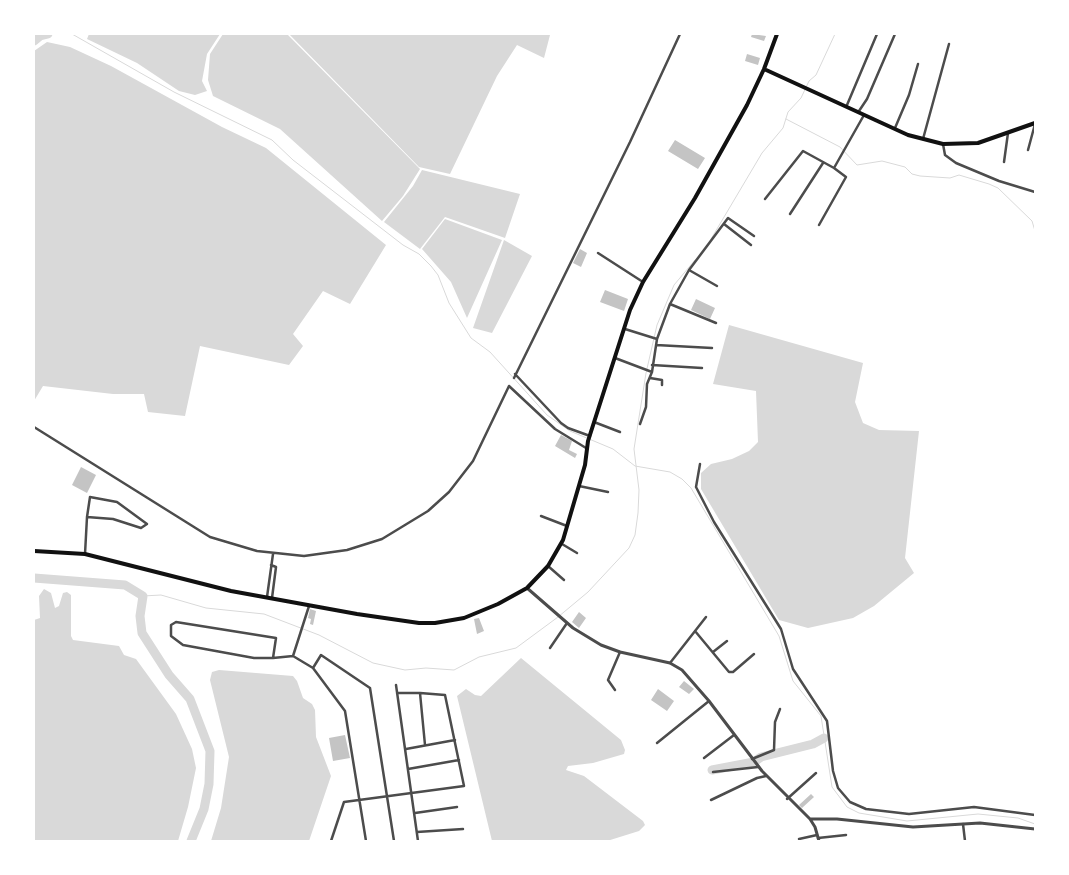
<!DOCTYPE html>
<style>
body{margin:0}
#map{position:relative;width:1069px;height:875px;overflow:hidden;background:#fff;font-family:"Source Sans 3",sans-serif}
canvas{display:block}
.frame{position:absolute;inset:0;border:35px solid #fff;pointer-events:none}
</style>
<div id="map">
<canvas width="1069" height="875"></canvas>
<div class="frame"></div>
</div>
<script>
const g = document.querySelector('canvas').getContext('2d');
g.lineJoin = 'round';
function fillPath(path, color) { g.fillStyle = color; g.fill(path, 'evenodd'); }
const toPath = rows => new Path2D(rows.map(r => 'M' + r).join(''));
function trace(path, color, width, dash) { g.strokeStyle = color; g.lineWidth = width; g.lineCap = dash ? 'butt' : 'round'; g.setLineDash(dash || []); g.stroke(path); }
fillPath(toPath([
 [89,34,220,34,207,54,202,81,207,91,195,95,179,91,137,63,87,39],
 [223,34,287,34,420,169,403,196,382,221,280,129,213,96,208,80,210,54],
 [289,34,547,34,550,35,544,58,517,45,497,76,450,174,419,167],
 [47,42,70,47,111,66,222,127,266,148,386,245,350,304,323,291,293,334,303,346,289,365,200,346,185,416,148,412,144,394,113,394,43,386,34,401,34,51],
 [422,170,520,194,505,238,445,217,420,249,384,222,413,186],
 [445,219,502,240,467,318,451,282,422,249],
 [504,240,532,256,492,333,473,328],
 [729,325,863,363,855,402,863,423,879,430,919,431,905,558,914,573,874,606,853,618,808,628,779,620,701,489,701,473,711,464,732,459,749,451,758,442,756,391,713,384],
 [44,589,51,593,55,608,59,606,63,593,67,592,71,595,71,636,73,640,119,646,124,655,136,659,176,714,192,749,196,768,188,807,178,841,34,841,34,620,40,618,39,596],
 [521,658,621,740,625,750,624,754,593,763,568,766,566,770,584,776,643,821,645,825,639,831,607,841,492,841,457,696,466,689,475,695,481,696],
 [219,670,293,676,297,681,303,698,312,704,315,710,316,737,331,776,309,841,211,841,221,808,229,757,210,680,212,672]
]), '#d9d9d9');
trace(toPath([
 [72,34,174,92,272,140,293,160,403,245,419,254,431,266,438,275,449,303,471,338,490,352,547,415,570,431,613,449,635,466,670,472,682,479,691,488,779,636,793,681,821,716,832,787,847,807,859,813,907,821,978,814,1018,818,1035,824],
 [786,119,840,147,857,165,882,161,905,167,912,174,920,176,950,178,959,175,989,184,998,188,1032,221,1035,231],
 [711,239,762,153,783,128,788,112,801,98,809,81,816,75,835,34],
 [143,596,161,595,206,608,264,614,319,635,373,663,405,670,426,668,454,670,479,657,516,648,558,617,588,592,629,548,635,535,638,513,639,490,634,449,646,373,657,325,674,285,695,260]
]), '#d9d9d9', 1);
trace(toPath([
 [34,41,40,36,48,34],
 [34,578,125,585,143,596,140,616,142,633,169,675,190,699,210,751,209,784,204,809,191,841],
 [712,770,754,762,761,757,813,744,824,738]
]), '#d9d9d9', 9);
fillPath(toPath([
 [752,34,766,36,764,41,751,37],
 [747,54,760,58,758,65,745,61],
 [675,140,705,158,698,169,668,151],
 [580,249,587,253,581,267,573,263],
 [605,290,628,299,624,311,600,302],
 [696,299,715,308,710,319,691,310],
 [561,435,572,441,569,450,577,454,575,458,555,446],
 [81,467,96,475,87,493,72,485],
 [310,609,316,611,313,625,310,624,311,619,308,618],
 [579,612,586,618,579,628,572,622],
 [479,618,484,631,477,634,474,619],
 [684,681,694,689,689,694,679,687],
 [658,689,674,701,667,711,651,700],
 [345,735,350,758,333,761,329,738],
 [811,794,814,797,802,808,799,805]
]), '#c4c4c4');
trace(toPath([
 [847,105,877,34],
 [859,111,867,99,895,34],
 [895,128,909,95,918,64],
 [923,139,949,44],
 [943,144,945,155,956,163,999,181,1035,192],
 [1028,150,1035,124],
 [1004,162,1008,133],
 [765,199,803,151,834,168,864,115],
 [790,214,823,163],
 [724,224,751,245],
 [819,225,846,177,834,168],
 [598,253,643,282],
 [689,270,717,286],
 [670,304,716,323],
 [625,329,657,339],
 [656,345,712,348],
 [615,358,652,372],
 [652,365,702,368],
 [515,374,561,423,568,428,590,436],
 [514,378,630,142,680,34],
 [650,378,662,380,662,385],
 [594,422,620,432],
 [640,424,646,407,647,384,652,372,657,339,670,304,689,270,728,218,754,236],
 [34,427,210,537,257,551,304,556,347,550,382,539,428,511,449,492,473,461,509,386,555,429,586,448],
 [700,464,696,487,714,522,781,629,793,669,827,721,833,771,838,788,850,802,866,809,909,814,974,807,1035,815],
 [579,486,608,492],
 [541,516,567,526],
 [562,544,577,553],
 [85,554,87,517,90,497,117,502,147,524,141,528,113,519,87,517],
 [271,565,276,567,272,598],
 [548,566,564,580],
 [267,597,273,554],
 [695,631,729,672,733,672,754,654],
 [550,648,567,623],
 [713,652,727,641],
 [293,656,309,606],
 [273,658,276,638,176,622,171,625,171,636,183,645,254,658,273,658,293,656,313,668,345,711,366,841],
 [670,663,706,617],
 [313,668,321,655,370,688,394,841],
 [396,685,418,841],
 [615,690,608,680,620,652],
 [397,693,420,693],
 [657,743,709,701],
 [406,749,455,740],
 [704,758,734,735],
 [752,759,774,750,775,722,780,709],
 [408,769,459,760],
 [713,772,758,767],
 [787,799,816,773],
 [711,800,757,778,766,776],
 [415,813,457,807],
 [963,824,965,841],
 [417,832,463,829],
 [818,838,846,835],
 [799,839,817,835],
 [331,841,344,802,464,786,445,695,420,693,425,745]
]), '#4c4c4c', 2.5);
trace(toPath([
 [527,588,573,628,601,645,620,652,670,663,682,670,709,701,762,771,810,819,815,827,819,841],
 [811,819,837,819,913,827,980,823,1035,829]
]), '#4c4c4c', 3);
trace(toPath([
 [764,69,908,135,943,144,978,143,1035,123],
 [34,551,85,554,231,591,357,614,419,623,435,623,464,618,498,604,527,588,548,566,563,540,585,465,588,441,630,310,643,282,695,198,747,105,764,69,777,34]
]), '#111', 4);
</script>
